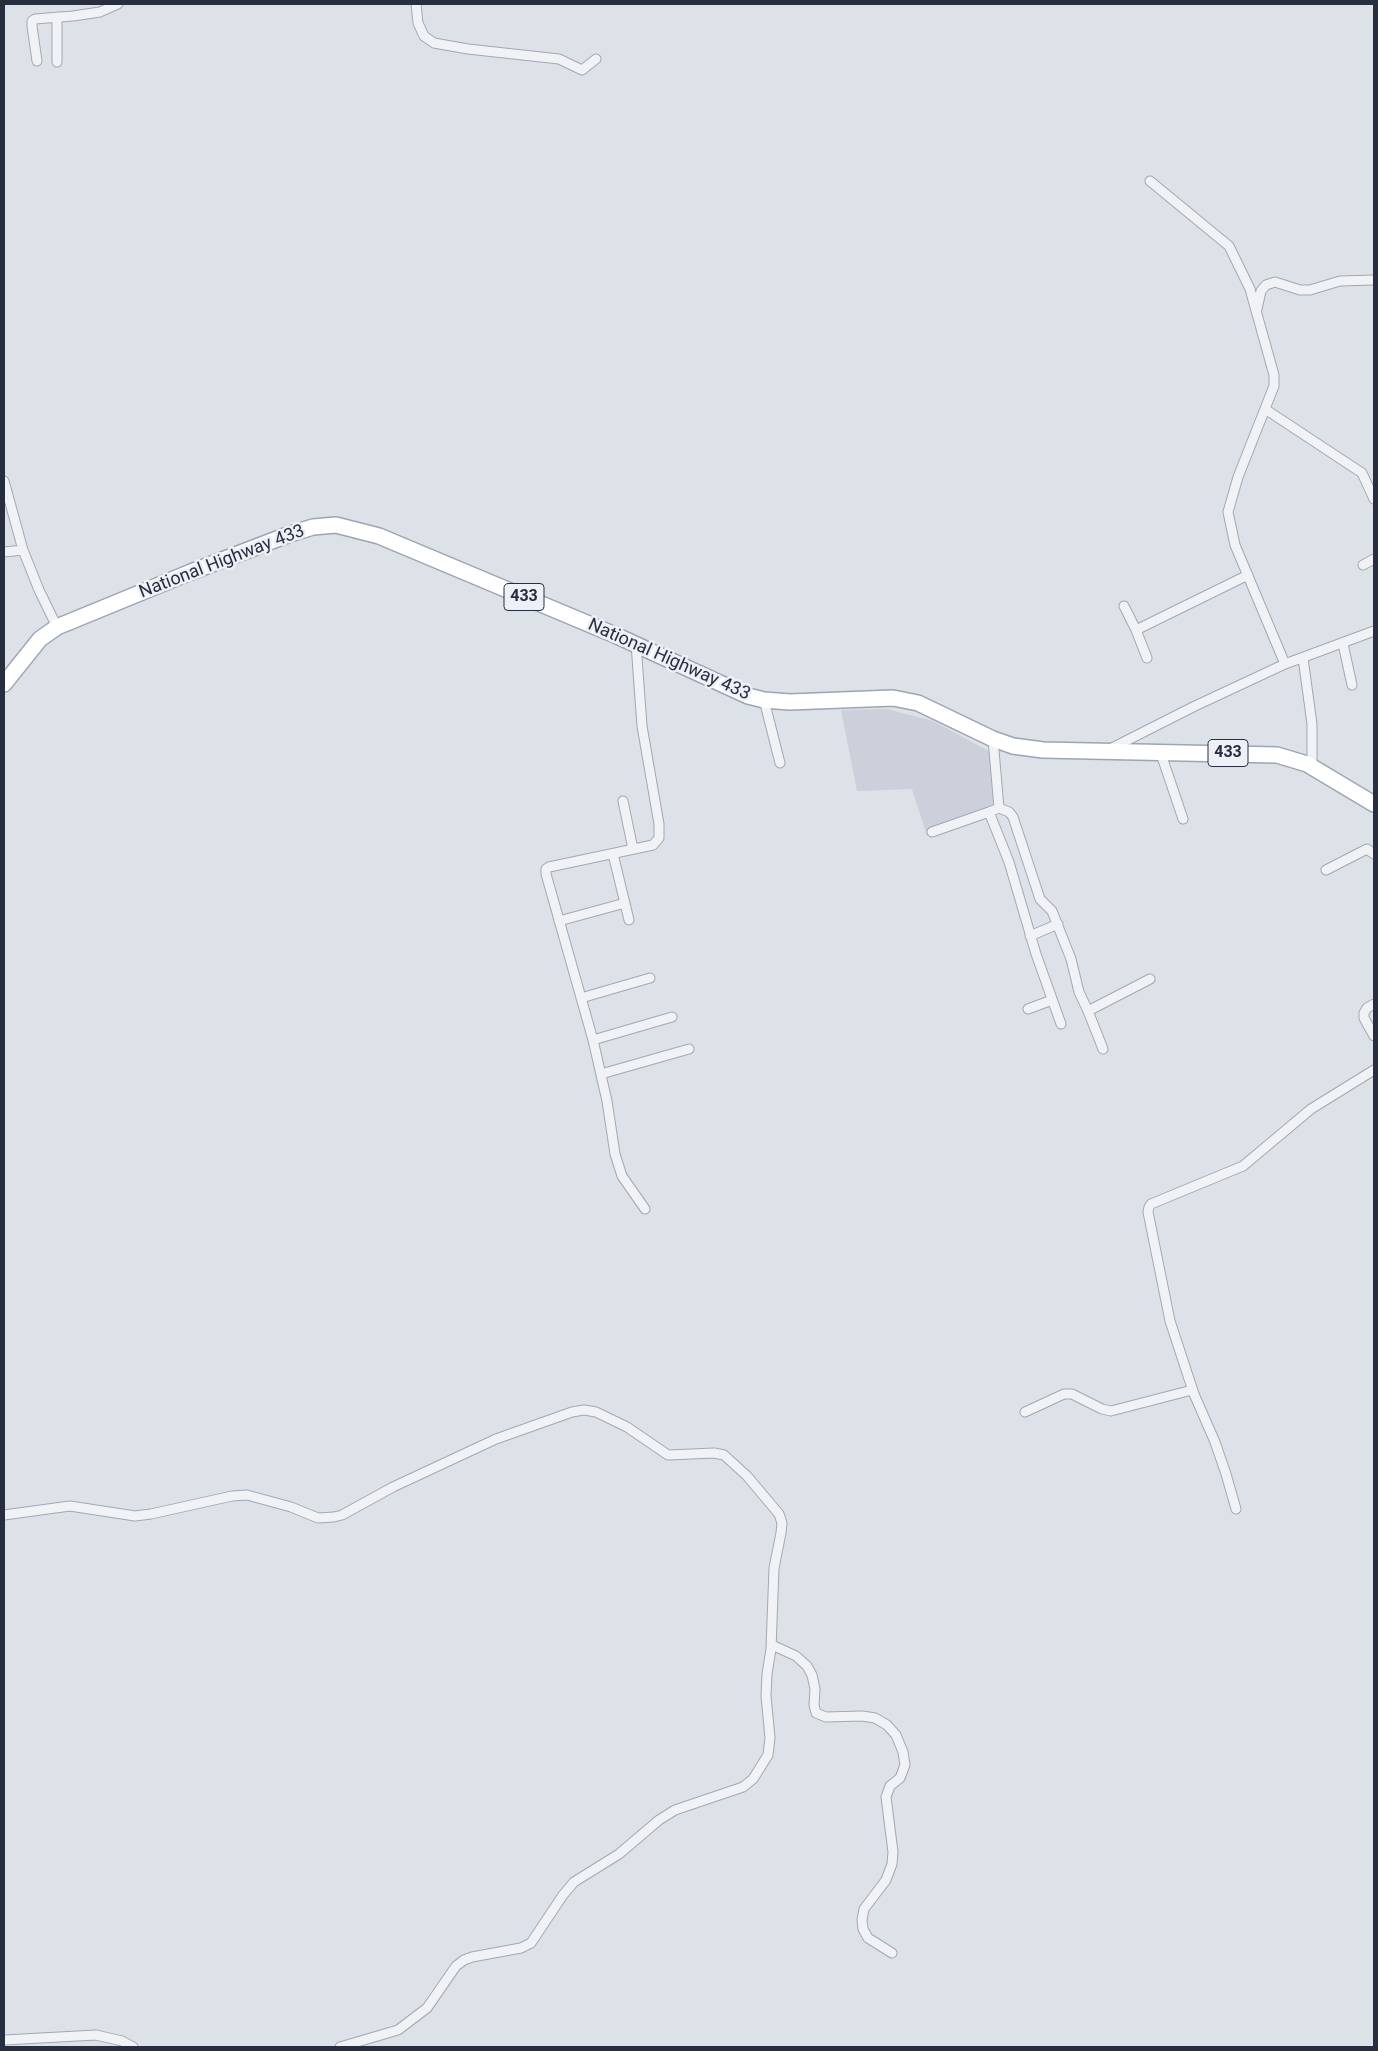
<!DOCTYPE html>
<style>
body{margin:0}
#map{position:relative;width:1378px;height:2051px;overflow:hidden;background:#dde1e8;font-family:Roboto,sans-serif}
canvas{display:block}
.frame{position:absolute;inset:0;border:5px solid #262e3f;pointer-events:none}
</style>
<div id="map">
<canvas width="1378" height="2051"></canvas>
<div class="frame"></div>
</div>
<script>
const g = document.querySelector('canvas').getContext('2d');
g.lineJoin = 'round';
function fillPath(path, color) { g.fillStyle = color; g.fill(path, 'evenodd'); }
const toPath = rows => new Path2D(rows.map(r => 'M' + r).join(''));
function trace(path, color, width, dash) { g.strokeStyle = color; g.lineWidth = width; g.lineCap = dash ? 'butt' : 'round'; g.setLineDash(dash || []); g.stroke(path); }
function label(font, color, halo, rows, align = 'center') {
  g.font = font + ' Roboto,sans-serif'; g.lineWidth = 5; g.setLineDash([]); g.textBaseline = 'middle'; g.strokeStyle = halo; g.fillStyle = color; for (const [text, x, y, turn = 0] of rows) {
    g.save(); g.translate(x, y); g.rotate((+turn || 0) * Math.PI / 180); g.textAlign = isNaN(turn) ? turn : align; if (halo) g.strokeText(text, 0, 0); g.fillText(text, 0, 0); g.restore();
  }
}
fillPath(toPath([
 [887,709,933,721,996,755,999,809,927,836,912,789,857,791,841,710]
]), '#cbd0da');
const street = toPath([
 [416,4,418,23,424,36,434,43,468,49,559,59,582,70,596,59],
 [37,61,32,26,32,21,35,19,73,16,100,12,118,4],
 [57,62,57,17],
 [1150,181,1229,246,1250,289,1274,375,1274,386,1238,477,1228,512,1235,545,1285,664],
 [1257,309,1261,291,1266,285,1275,282,1300,290,1310,290,1340,281,1374,280],
 [1265,409,1362,473,1374,499],
 [4,481,23,550,39,590,57,627],
 [4,552,23,550],
 [1363,565,1374,559],
 [1124,606,1136,630,1248,575],
 [1136,630,1147,658],
 [636,644,642,726,659,824,659,838,653,845,549,867,546,869,546,874,593,1040,607,1101,615,1154,622,1176,645,1209],
 [1343,644,1352,685],
 [1303,658,1312,724,1312,766],
 [764,700,780,763],
 [993,739,999,808,1009,812,1013,817,1040,899,1052,911,1071,959,1079,992,1088,1011,1150,979],
 [1110,749,1195,706,1285,664,1374,631],
 [1160,751,1183,819],
 [623,801,633,849],
 [999,808,989,812,1009,862,1036,954,1061,1024],
 [932,832,989,812],
 [613,854,629,920],
 [1326,870,1367,849,1374,854],
 [559,921,625,903],
 [1030,936,1058,924],
 [581,998,650,978],
 [1374,1004,1367,1008,1364,1013,1364,1018,1374,1036],
 [1028,1009,1052,1000],
 [1088,1011,1103,1049],
 [593,1040,672,1017],
 [601,1074,689,1049],
 [1025,1412,1064,1394,1072,1394,1102,1409,1111,1411,1192,1390],
 [1236,1509,1226,1474,1215,1442,1194,1394,1170,1321,1148,1212,1149,1207,1151,1204,1243,1166,1311,1109,1374,1070],
 [4,1515,70,1506,135,1516,151,1514,232,1496,247,1495,291,1507,318,1518,334,1517,342,1515,393,1487,496,1439,572,1412,584,1410,596,1412,627,1427,668,1455,714,1453,724,1455,747,1476,779,1514,782,1523,781,1533,774,1568,771,1649,767,1674,766,1696,770,1738,768,1755,753,1779,743,1787,675,1810,659,1820,619,1854,574,1882,563,1895,531,1943,521,1948,472,1957,464,1960,456,1966,427,2008,398,2030,340,2047],
 [772,1645,796,1656,807,1666,812,1675,815,1689,814,1705,816,1713,826,1717,862,1716,875,1718,887,1725,896,1735,903,1752,905,1765,900,1778,890,1786,886,1797,893,1852,892,1864,886,1880,864,1909,862,1920,863,1929,868,1938,892,1953],
 [4,2040,96,2035,122,2041,133,2047]
]);
const primary = toPath([
 [4,684,40,639,57,627,191,572,290,534,313,527,336,525,379,536,615,635,748,696,764,700,790,702,893,698,918,703,993,739,1013,746,1043,750,1277,755,1307,764,1374,804]
]);
trace(street, '#a2a8b2', 11);
trace(primary, '#9ca5b4', 18);
trace(street, '#f0f2f6', 9);
trace(primary, '#fff', 15);
for (const [x, y, w] of [
 [524,597,40],
 [1228,753,40]
]) { const box = new Path2D(); box.roundRect(x - w / 2, y - 13.5, w, 27, 4); g.fillStyle = '#edf0f6'; g.fill(box); trace(box, '#262e3f', 1); }
label('bold 16px', '#262e3f', null, [
 ["433",524,597],
 ["433",1228,753]
]);
label('18px', '#262e3f', '#edf0f6', [
 ["National Highway 433",222,562,-21],
 ["National Highway 433",669,660,24]
]);
</script>
